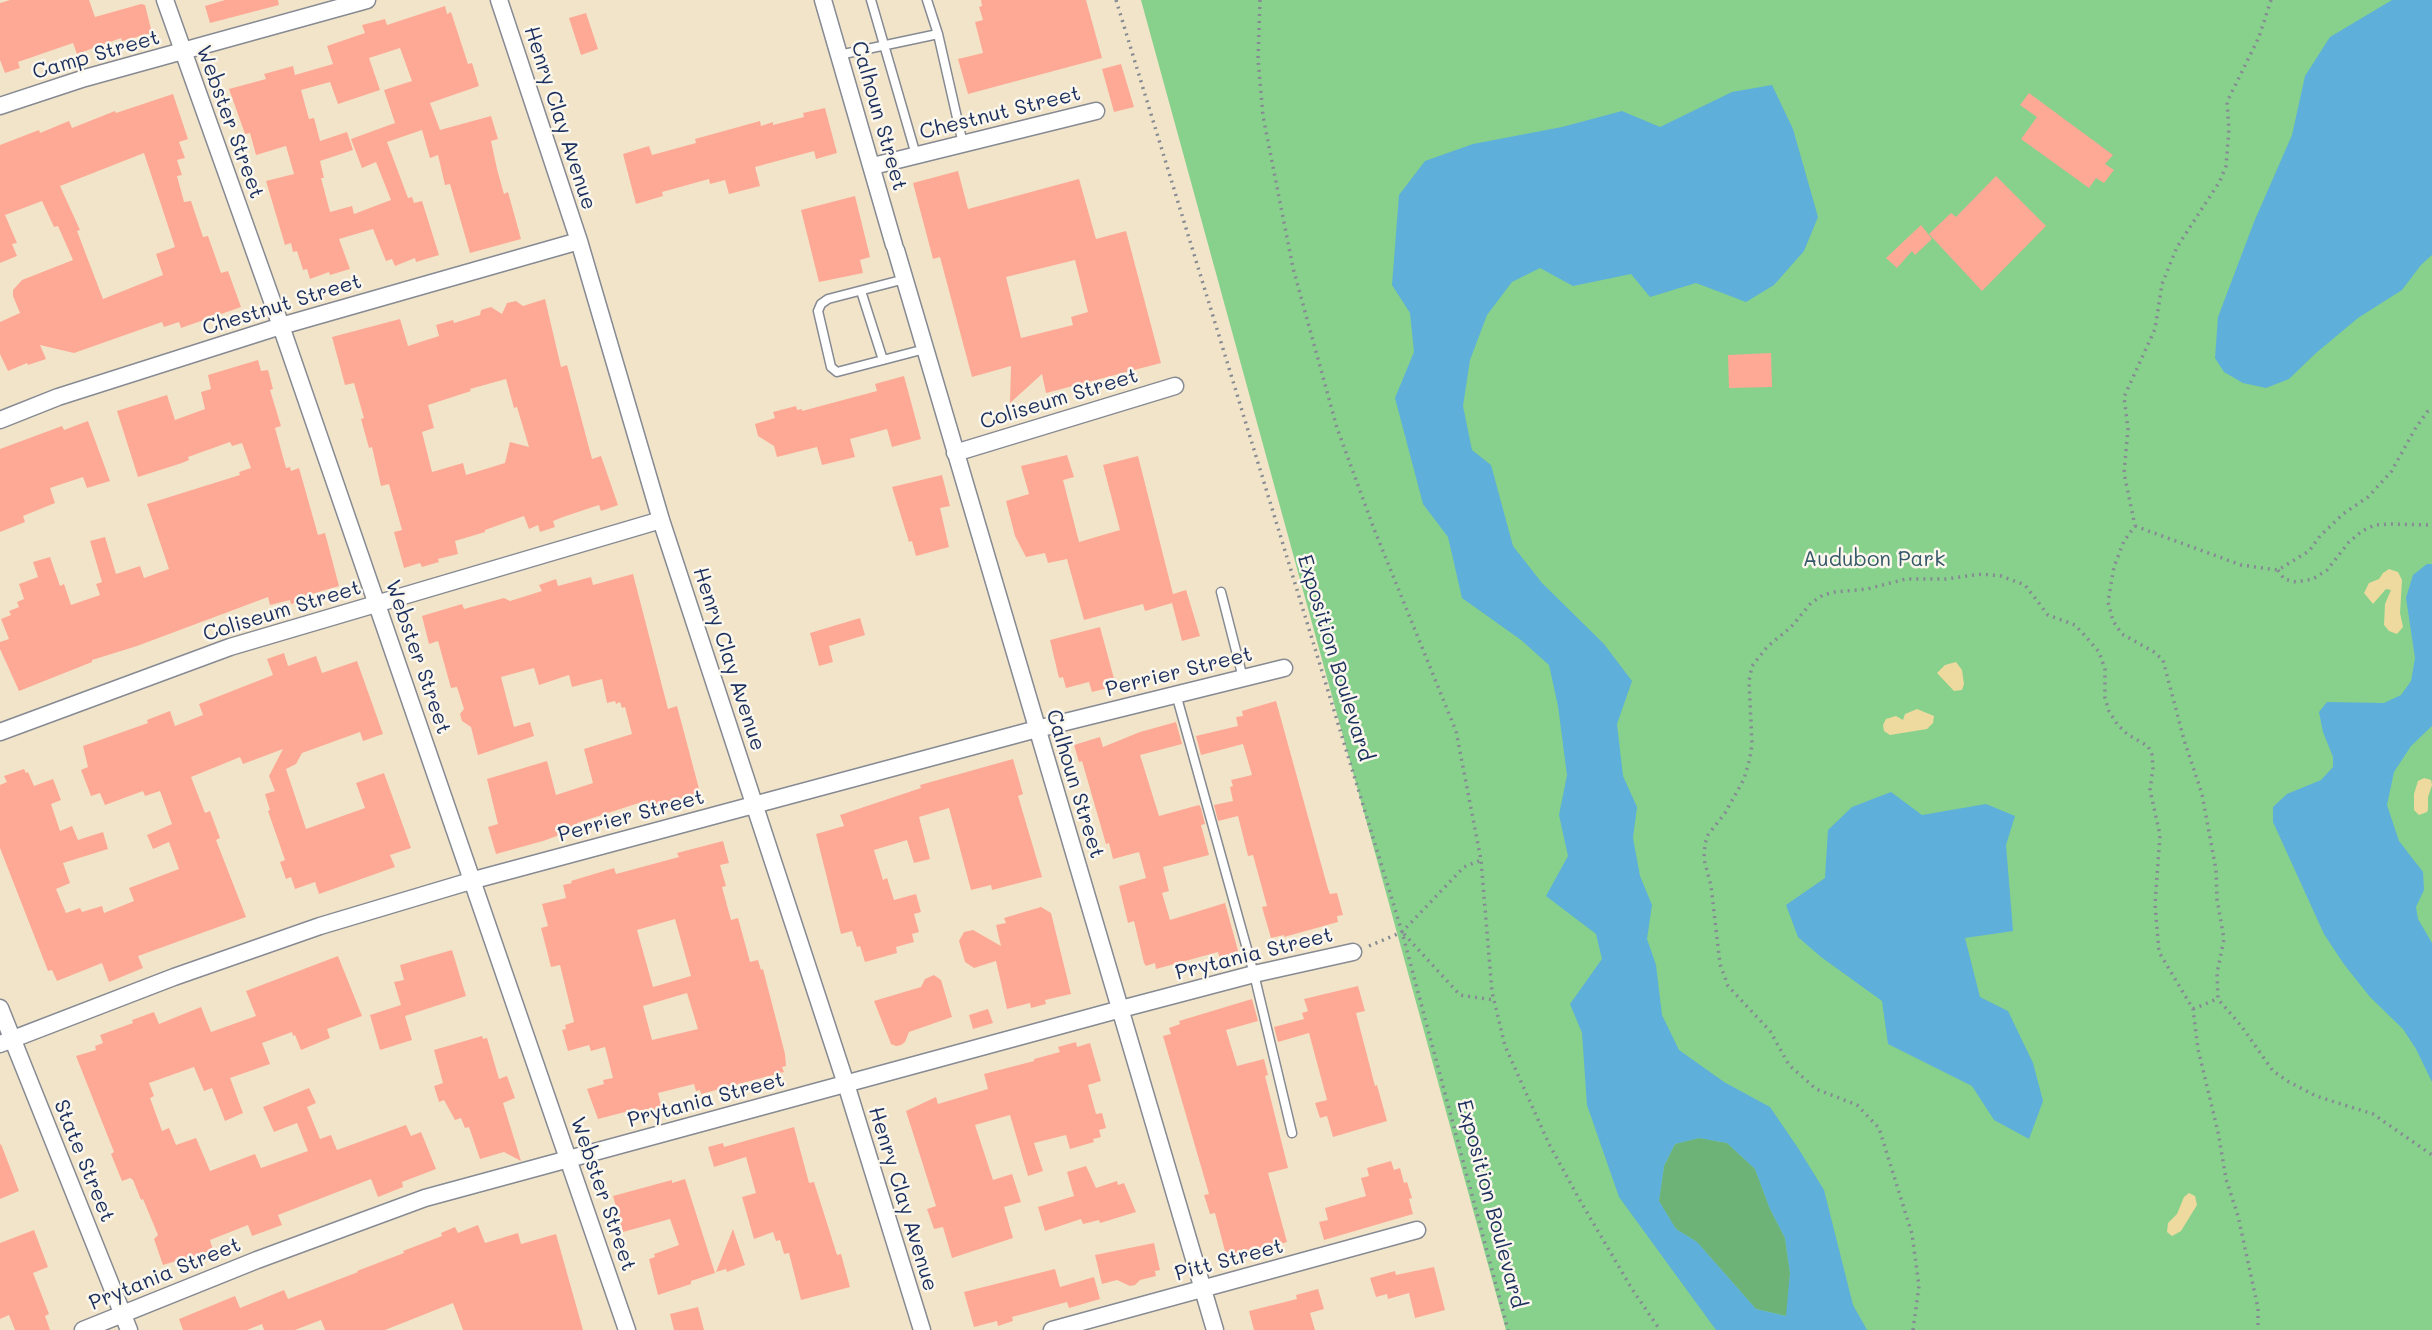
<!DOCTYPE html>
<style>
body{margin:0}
canvas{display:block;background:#f2e4c8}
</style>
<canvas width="2432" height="1330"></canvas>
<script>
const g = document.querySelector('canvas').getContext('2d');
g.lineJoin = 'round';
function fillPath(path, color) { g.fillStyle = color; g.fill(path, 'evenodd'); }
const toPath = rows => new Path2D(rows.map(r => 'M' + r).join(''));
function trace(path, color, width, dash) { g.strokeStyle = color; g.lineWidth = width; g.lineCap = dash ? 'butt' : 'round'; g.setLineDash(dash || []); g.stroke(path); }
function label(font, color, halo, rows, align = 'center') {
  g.font = font + ' Mali,sans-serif'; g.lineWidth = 5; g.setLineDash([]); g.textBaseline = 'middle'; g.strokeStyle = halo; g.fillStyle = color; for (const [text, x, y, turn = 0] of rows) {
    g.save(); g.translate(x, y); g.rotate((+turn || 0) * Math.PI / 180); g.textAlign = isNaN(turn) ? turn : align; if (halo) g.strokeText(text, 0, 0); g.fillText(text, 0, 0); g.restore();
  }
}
fillPath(toPath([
 [1141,0,2432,0,2432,1330,1506,1330]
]), '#87d18d');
fillPath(toPath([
 [1699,1138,1727,1143,1755,1169,1770,1209,1785,1238,1790,1273,1787,1316,1756,1309,1697,1242,1676,1229,1659,1201,1664,1166,1675,1144]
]), '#6db378');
fillPath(toPath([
 [2389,569,2398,572,2402,580,2400,613,2403,627,2397,634,2389,631,2384,625,2385,604,2391,590,2386,589,2373,604,2364,593,2369,583,2379,579,2383,573],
 [1956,662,1962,670,1964,684,1962,690,1954,691,1937,673,1945,665],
 [1917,709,1934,716,1933,723,1927,729,1890,735,1884,731,1883,725,1886,719,1896,716,1903,720,1905,714],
 [2424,778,2431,780,2432,785,2428,797,2428,809,2427,812,2419,815,2414,810,2414,794,2418,781],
 [2189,1193,2195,1196,2197,1205,2181,1231,2172,1236,2167,1232,2168,1223,2177,1214,2184,1197]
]), '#eeda9e');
fillPath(toPath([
 [2392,0,2432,0,2432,255,2421,265,2402,290,2358,318,2316,353,2289,379,2266,388,2243,383,2224,372,2215,358,2218,317,2254,222,2292,135,2305,76,2330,37],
 [1772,85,1793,129,1818,217,1804,251,1774,285,1746,302,1696,283,1650,297,1631,274,1573,286,1540,268,1512,282,1487,315,1470,360,1463,406,1472,450,1491,465,1513,546,1542,583,1604,644,1632,681,1617,724,1623,776,1637,807,1633,838,1640,876,1652,905,1647,939,1656,965,1662,1015,1679,1050,1724,1082,1770,1107,1798,1148,1824,1190,1853,1305,1867,1330,1716,1330,1619,1197,1587,1105,1582,1033,1570,1004,1602,959,1596,934,1546,896,1568,856,1559,815,1567,775,1558,706,1549,665,1521,640,1462,598,1448,537,1423,504,1395,398,1414,352,1410,313,1392,285,1399,195,1425,161,1473,144,1562,127,1622,111,1660,127,1732,92],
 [1699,1138,1727,1143,1755,1169,1770,1209,1785,1238,1790,1273,1786,1316,1756,1309,1697,1242,1676,1229,1659,1201,1664,1166,1675,1144],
 [2427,564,2432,564,2432,726,2411,746,2394,772,2387,805,2399,841,2423,872,2424,890,2416,907,2418,919,2432,943,2432,1082,2416,1049,2403,1029,2370,997,2343,963,2324,934,2273,822,2273,807,2287,794,2321,780,2333,767,2333,757,2323,732,2319,712,2327,702,2384,703,2401,695,2411,681,2415,658,2406,598,2413,575],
 [1891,792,1922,815,1986,804,2015,816,2006,845,2013,931,1965,938,1980,997,2008,1011,2033,1063,2043,1101,2029,1139,1994,1120,1972,1086,1888,1044,1882,1001,1821,957,1798,937,1786,905,1825,878,1828,830,1852,807]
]), '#5eafd9');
fillPath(toPath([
 [10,0,89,0,95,17,141,4,145,5,152,33,122,41,121,38,77,54,73,43,18,62,20,68,5,73,0,60,0,3],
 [225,0,278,0,279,5,210,23,205,6],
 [981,0,1086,0,1102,58,968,94,958,59,983,53,975,22,983,20,979,7,982,6],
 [445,6,447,14,451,12,468,64,472,63,479,86,430,103,440,130,491,116,498,139,491,141,497,169,504,194,508,192,521,239,470,253,450,184,445,185,438,155,430,158,422,130,387,142,408,198,412,197,414,203,422,201,439,255,416,262,415,258,395,266,392,259,386,261,373,229,339,239,350,269,330,275,329,272,310,279,307,269,303,270,297,251,293,252,291,243,285,245,266,181,294,174,286,146,256,155,250,133,245,134,229,89,266,79,264,74,293,66,295,75,333,64,327,46,365,33,362,25,385,19,387,25],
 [400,48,412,81,384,90,395,123,351,139,362,168,376,162,391,200,354,214,352,206,330,212,321,178,324,178,320,161,353,150,347,132,320,141,314,118,309,119,301,90,330,82,338,104,380,90,369,58],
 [586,13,598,49,581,55,569,18],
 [1121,64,1134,107,1114,112,1102,69],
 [2029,93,2113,155,2105,164,2114,170,2104,183,2096,178,2089,188,2021,139,2037,117,2020,105],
 [173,94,188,139,179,142,185,158,177,160,182,175,177,176,184,202,191,201,203,237,208,236,221,273,228,271,241,307,181,328,179,322,164,327,162,322,74,353,40,345,46,359,28,365,27,363,8,371,0,354,0,322,20,313,13,296,13,290,22,280,73,260,58,226,54,227,42,201,5,215,17,243,12,244,17,256,0,263,0,145,39,130,40,133,69,121,72,128,115,111,116,113],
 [144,153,175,247,156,254,163,275,103,299,77,231,80,230,60,186],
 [825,108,837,153,816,159,814,151,755,167,760,186,729,194,725,180,710,184,709,179,662,192,663,196,636,204,623,154,649,146,652,155,696,143,695,139,760,121,761,126,773,122,773,125,804,117,803,113],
 [958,171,968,209,1079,179,1096,239,1126,231,1161,363,1046,393,1042,374,1010,403,1011,366,972,377,940,257,933,259,913,183],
 [1075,260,1088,312,1071,317,1073,325,1021,338,1006,277],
 [1996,176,2046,226,1982,291,1929,234,1951,213,1956,217],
 [855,196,870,257,860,260,863,273,819,282,801,210],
 [1921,225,1932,239,1915,255,1912,251,1897,268,1886,258],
 [545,299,561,367,567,365,592,459,601,456,618,505,601,511,599,505,563,517,553,521,555,527,540,532,538,525,529,529,524,516,485,530,485,532,455,541,458,554,438,559,439,562,422,567,420,563,404,568,394,532,402,530,389,484,381,486,372,447,369,448,361,419,364,418,354,383,345,385,332,337,400,319,408,346,439,336,436,325,453,320,454,323,480,315,481,310,491,307,502,314,507,303,516,301,523,306],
 [506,379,514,408,517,407,529,447,510,442,505,463,466,475,463,463,432,472,422,432,434,428,428,405,471,391,470,389],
 [1771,353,1772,387,1729,388,1728,355],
 [258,360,261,371,268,370,273,389,270,390,281,426,275,428,286,468,290,467,291,471,299,468,318,535,325,533,339,586,305,596,306,600,291,604,290,600,270,605,268,597,137,646,92,660,92,662,19,691,0,649,0,642,9,639,1,619,11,615,9,611,19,607,17,602,24,599,19,584,38,577,33,562,50,557,60,586,64,584,71,605,100,595,96,584,102,582,90,541,105,537,116,574,140,566,144,578,169,569,147,504,240,475,239,472,251,468,242,443,232,446,230,442,188,457,189,460,182,463,138,477,117,411,167,395,175,420,205,409,201,392,211,389,208,375],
 [904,376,921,439,892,447,887,429,850,439,855,457,822,465,817,447,777,457,774,446,758,436,755,424,775,418,773,412,796,406,797,410,802,409,802,411,877,391,875,384],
 [88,421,110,481,87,488,83,477,50,488,55,503,23,516,25,522,0,532,0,449,62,426,64,430],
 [1067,455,1074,477,1063,480,1079,542,1120,530,1103,465,1138,456,1173,594,1186,590,1200,636,1182,641,1172,603,1145,611,1143,604,1084,620,1067,559,1048,563,1045,553,1026,557,1015,536,1006,501,1029,494,1021,466],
 [942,475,950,506,940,508,949,547,916,556,912,541,909,542,892,487],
 [633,574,668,709,677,706,702,800,652,814,648,800,577,823,579,828,543,841,496,854,488,827,498,824,487,779,547,761,556,795,593,783,584,749,632,734,625,707,622,708,620,702,616,704,615,701,607,703,602,679,572,687,569,675,539,685,534,668,501,677,514,727,530,722,534,736,478,755,471,727,462,721,460,714,464,709,457,687,451,688,438,641,429,644,422,616,462,604,464,609,504,598,510,601,542,591,539,585,556,579,558,586,591,577,593,585],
 [860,618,865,635,829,646,833,662,819,666,810,633],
 [1100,627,1116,686,1092,692,1089,682,1066,688,1063,677,1059,678,1050,640],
 [284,653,288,666,316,656,322,673,357,661,383,734,363,741,360,732,302,753,296,764,286,769,306,829,365,808,356,783,384,773,411,848,390,855,395,867,319,894,315,882,295,889,291,877,286,879,280,862,285,860,268,811,270,810,265,794,275,791,269,776,283,749,243,764,240,757,223,764,191,777,205,813,210,811,220,838,216,840,246,917,138,956,143,968,109,982,102,963,57,981,52,970,48,971,0,848,0,785,7,782,4,776,24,769,26,773,28,772,34,786,53,779,61,800,51,804,60,831,72,826,78,840,103,832,108,849,63,863,70,883,56,889,66,913,80,908,82,912,102,906,104,913,134,901,129,888,179,869,169,842,153,849,147,835,172,824,160,791,145,796,143,791,105,805,100,793,91,796,81,770,88,767,83,746,148,723,147,720,170,711,175,726,203,715,199,704,273,675,267,659],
 [1276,701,1328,889,1330,894,1337,893,1343,915,1337,916,1338,922,1284,937,1284,935,1271,938,1262,907,1267,906,1253,855,1248,856,1238,816,1218,821,1214,805,1233,801,1230,787,1233,786,1231,780,1252,775,1243,744,1201,755,1196,736,1238,726,1236,717,1243,716,1242,711],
 [1176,722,1182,744,1140,755,1159,816,1199,805,1201,808,1205,824,1201,825,1209,855,1163,867,1169,891,1162,893,1170,920,1225,903,1240,958,1221,963,1218,952,1156,969,1155,963,1146,966,1144,963,1134,921,1128,923,1119,886,1146,878,1139,852,1113,859,1109,843,1106,844,1082,761,1079,762,1074,745,1100,737,1103,747,1140,732],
 [1013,759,1023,794,1018,796,1042,877,992,890,991,885,971,890,949,808,919,817,930,859,914,863,907,840,874,850,883,880,887,878,894,900,916,894,921,912,914,914,919,932,912,934,914,942,896,947,897,953,865,962,860,946,857,947,852,931,841,934,816,834,844,826,840,815,921,788,920,785],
 [723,841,729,863,720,865,726,886,722,887,731,920,738,918,750,962,758,960,761,970,763,969,785,1054,786,1066,782,1067,784,1072,701,1094,700,1090,696,1091,694,1084,658,1093,662,1109,626,1118,625,1112,598,1119,587,1089,604,1084,603,1080,613,1078,605,1047,591,1051,589,1045,568,1051,562,1030,566,1029,565,1025,574,1022,560,965,551,967,548,955,541,928,548,926,542,904,566,898,563,885,572,883,571,881,614,868,616,874,679,857,677,853],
 [675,919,691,976,653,987,637,930],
 [687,993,698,1029,652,1040,643,1006],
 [1041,907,1051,913,1071,994,1045,1000,1046,1004,1031,1008,1030,1003,1007,1009,996,961,974,968,965,962,959,941,964,932,973,930,1001,946,996,925,1006,923,1004,918],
 [452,950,466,996,405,1016,412,1040,380,1050,370,1015,401,1005,394,982,404,980,400,965],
 [338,956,362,1016,327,1029,330,1038,301,1050,295,1035,293,1036,292,1032,262,1043,270,1064,230,1078,243,1113,225,1121,212,1088,204,1091,194,1067,149,1083,154,1096,150,1098,162,1131,169,1128,176,1145,196,1138,210,1171,255,1154,261,1168,308,1151,297,1123,274,1132,263,1107,309,1088,316,1103,307,1107,320,1139,331,1135,337,1150,406,1125,411,1136,421,1132,436,1169,402,1182,403,1187,378,1197,371,1179,278,1215,282,1225,252,1236,248,1225,210,1240,213,1250,163,1265,154,1239,158,1235,143,1199,141,1200,133,1180,130,1178,122,1181,111,1154,114,1152,76,1056,96,1050,95,1046,103,1043,100,1035,133,1023,132,1020,154,1012,159,1024,201,1007,211,1032,256,1016,246,991],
 [934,975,941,980,952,1017,909,1032,905,1042,901,1045,896,1046,891,1044,874,1001,921,987,925,979],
 [1358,986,1365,1011,1356,1013,1375,1086,1377,1085,1387,1121,1333,1137,1327,1116,1320,1118,1315,1103,1327,1100,1309,1033,1278,1042,1274,1027,1304,1019,1302,1013,1308,1011,1304,999],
 [1252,999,1258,1021,1226,1030,1237,1066,1264,1059,1268,1075,1265,1076,1288,1168,1268,1173,1287,1242,1227,1259,1215,1213,1210,1214,1204,1195,1209,1194,1163,1036,1171,1034,1169,1028,1180,1024,1179,1021],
 [988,1009,993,1023,973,1029,969,1015],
 [482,1036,483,1039,487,1038,499,1079,507,1076,515,1098,503,1103,521,1161,504,1152,480,1159,469,1127,465,1128,461,1118,455,1120,444,1100,439,1102,434,1086,443,1083,434,1050],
 [1076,1042,1077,1047,1090,1043,1101,1081,1088,1085,1096,1114,1102,1113,1106,1128,1099,1130,1101,1137,1093,1139,1094,1142,1070,1149,1066,1135,1034,1143,1043,1171,1028,1176,1010,1115,975,1125,993,1180,1012,1174,1021,1202,1004,1207,1013,1238,952,1258,943,1227,934,1229,927,1209,936,1206,906,1111,936,1097,938,1104,988,1089,984,1074,1034,1061,1034,1059,1060,1052,1058,1047],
 [794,1127,809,1183,814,1182,837,1255,841,1254,850,1287,801,1300,789,1253,784,1254,780,1240,776,1241,773,1232,754,1239,742,1197,756,1193,746,1157,714,1167,708,1147,723,1143,724,1147],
 [1,1144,19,1191,0,1199,0,1145],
 [1391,1161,1394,1170,1400,1168,1404,1183,1407,1182,1412,1198,1409,1199,1413,1214,1324,1240,1319,1222,1328,1220,1325,1208,1366,1196,1361,1178,1369,1176,1367,1168],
 [1086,1166,1096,1188,1117,1181,1118,1185,1124,1183,1136,1212,1100,1223,1099,1220,1083,1224,1081,1219,1045,1231,1038,1207,1074,1196,1067,1172],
 [685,1179,715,1273,691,1281,691,1284,658,1295,649,1259,655,1257,654,1254,679,1245,670,1219,623,1232,613,1196,672,1180,672,1183],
 [478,1225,485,1243,518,1233,521,1244,556,1234,583,1330,463,1330,453,1303,385,1330,325,1330,321,1320,295,1330,264,1330,262,1324,247,1330,183,1330,179,1319,235,1296,240,1308,284,1290,288,1299,358,1272,357,1271,404,1253,403,1251,442,1236,441,1233,455,1227,458,1233],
 [733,1229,745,1265,727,1272,726,1269,716,1272],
 [34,1230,48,1267,33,1273,49,1314,45,1316,50,1330,15,1330,9,1315,0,1319,0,1243],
 [1154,1243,1160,1270,1155,1271,1156,1276,1140,1280,1135,1285,1130,1286,1117,1280,1102,1284,1095,1255],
 [1434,1267,1445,1310,1415,1318,1409,1293,1388,1299,1387,1294,1376,1297,1370,1278,1395,1271,1396,1275],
 [1055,1269,1060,1287,1094,1277,1100,1299,1069,1308,1067,1302,1012,1317,1013,1321,998,1326,997,1321,974,1327,964,1292],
 [1318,1289,1324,1309,1310,1313,1315,1330,1254,1330,1249,1311,1297,1299,1296,1295],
 [698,1307,704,1330,674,1330,670,1314]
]), '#fda996');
const lane = toPath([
 [871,0,916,155],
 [927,0,938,34],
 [839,55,938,34,963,144],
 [905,279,828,299,821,304,818,311,831,367,837,372,925,349],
 [861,291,883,360],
 [1221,592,1243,678],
 [1176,694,1254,974,1292,1133]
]);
const street = toPath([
 [165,0,281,326,627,1330],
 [499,0,579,241,661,520,846,1084,922,1330],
 [823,0,894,245],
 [0,106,85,78,367,0],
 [873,166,1096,111],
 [896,250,1215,1330],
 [0,420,58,397,281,326,579,241],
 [955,453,1175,386],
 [0,732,230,647,661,520],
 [0,1008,129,1330],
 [0,1044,174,977,320,926,474,880,1037,729,1284,668],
 [83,1330,257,1260,425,1198,1121,1009,1254,974,1353,952],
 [1052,1330,1417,1230]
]);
trace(lane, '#868a93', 11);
trace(street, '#868a93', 19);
trace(toPath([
 [1116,0,1402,932,1508,1330],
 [1260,0,1258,59,1263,116,1293,268,1337,428,1374,529,1456,731,1481,860,1492,992,1505,1046,1549,1144,1582,1204,1632,1289,1660,1330],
 [2271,0,2259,37,2227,102,2229,129,2226,166,2220,181,2177,247,2162,284,2155,329,2124,397,2128,429,2124,473,2135,526,2124,541,2114,567,2108,602,2113,621,2122,634,2154,652,2163,660,2184,740,2202,794,2216,870,2217,899,2224,939,2217,973,2218,999,2242,1027,2273,1071,2289,1082,2316,1096,2373,1114,2432,1155],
 [2135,526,2241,565,2278,570,2309,551,2320,536,2343,514,2368,497,2391,472,2415,429,2427,412,2432,408],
 [2278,570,2284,579,2296,582,2313,579,2327,570,2349,542,2362,531,2375,525,2390,524,2432,525],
 [1404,934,1460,995,1494,1000],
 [1369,946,1402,932,1464,867,1481,860],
 [2193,1009,2217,999],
 [1913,1330,1919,1286,1912,1234,1879,1128,1857,1105,1816,1089,1789,1065,1770,1031,1728,986,1720,964,1711,886,1704,859,1705,844,1708,835,1725,813,1744,779,1750,758,1752,744,1749,681,1752,666,1767,647,1791,627,1811,603,1823,595,1835,592,1867,589,1906,579,1946,579,1982,574,2001,576,2025,585,2048,615,2075,625,2087,638,2099,652,2105,669,2105,698,2109,711,2117,724,2127,734,2148,746,2152,755,2153,768,2150,790,2160,835,2155,904,2159,952,2193,1009,2198,1049,2218,1132,2226,1179,2238,1216,2258,1308,2258,1330]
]), '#868a93', 3.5, [2, 5]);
trace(lane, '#fff', 8);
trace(street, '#fff', 16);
label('21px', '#1b2f5e', '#fbf7ec', [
 ["Camp Street",96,55,-16],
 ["Chestnut Street",1000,113,-14],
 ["Calhoun Street",879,116,74],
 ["Henry Clay Avenue",560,118,72],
 ["Webster Street",230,122,70],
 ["Chestnut Street",282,305,-17],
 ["Coliseum Street",1059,399,-17],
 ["Coliseum Street",282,611,-17],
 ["Webster Street",418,657,71],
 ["Exposition Boulevard",1335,658,73],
 ["Henry Clay Avenue",729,659,72],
 ["Perrier Street",1179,672,-14],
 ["Calhoun Street",1075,784,73],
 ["Perrier Street",631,816,-15],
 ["Prytania Street",1254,954,-14],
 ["Prytania Street",706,1100,-15],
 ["State Street",84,1161,68],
 ["Webster Street",603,1194,71],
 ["Henry Clay Avenue",903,1199,73],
 ["Exposition Boulevard",1491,1204,75],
 ["Pitt Street",1229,1260,-15],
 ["Prytania Street",165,1274,-22]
]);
label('21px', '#36586a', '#fbf7ec', [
 ["Audubon Park",1874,560]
]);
</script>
